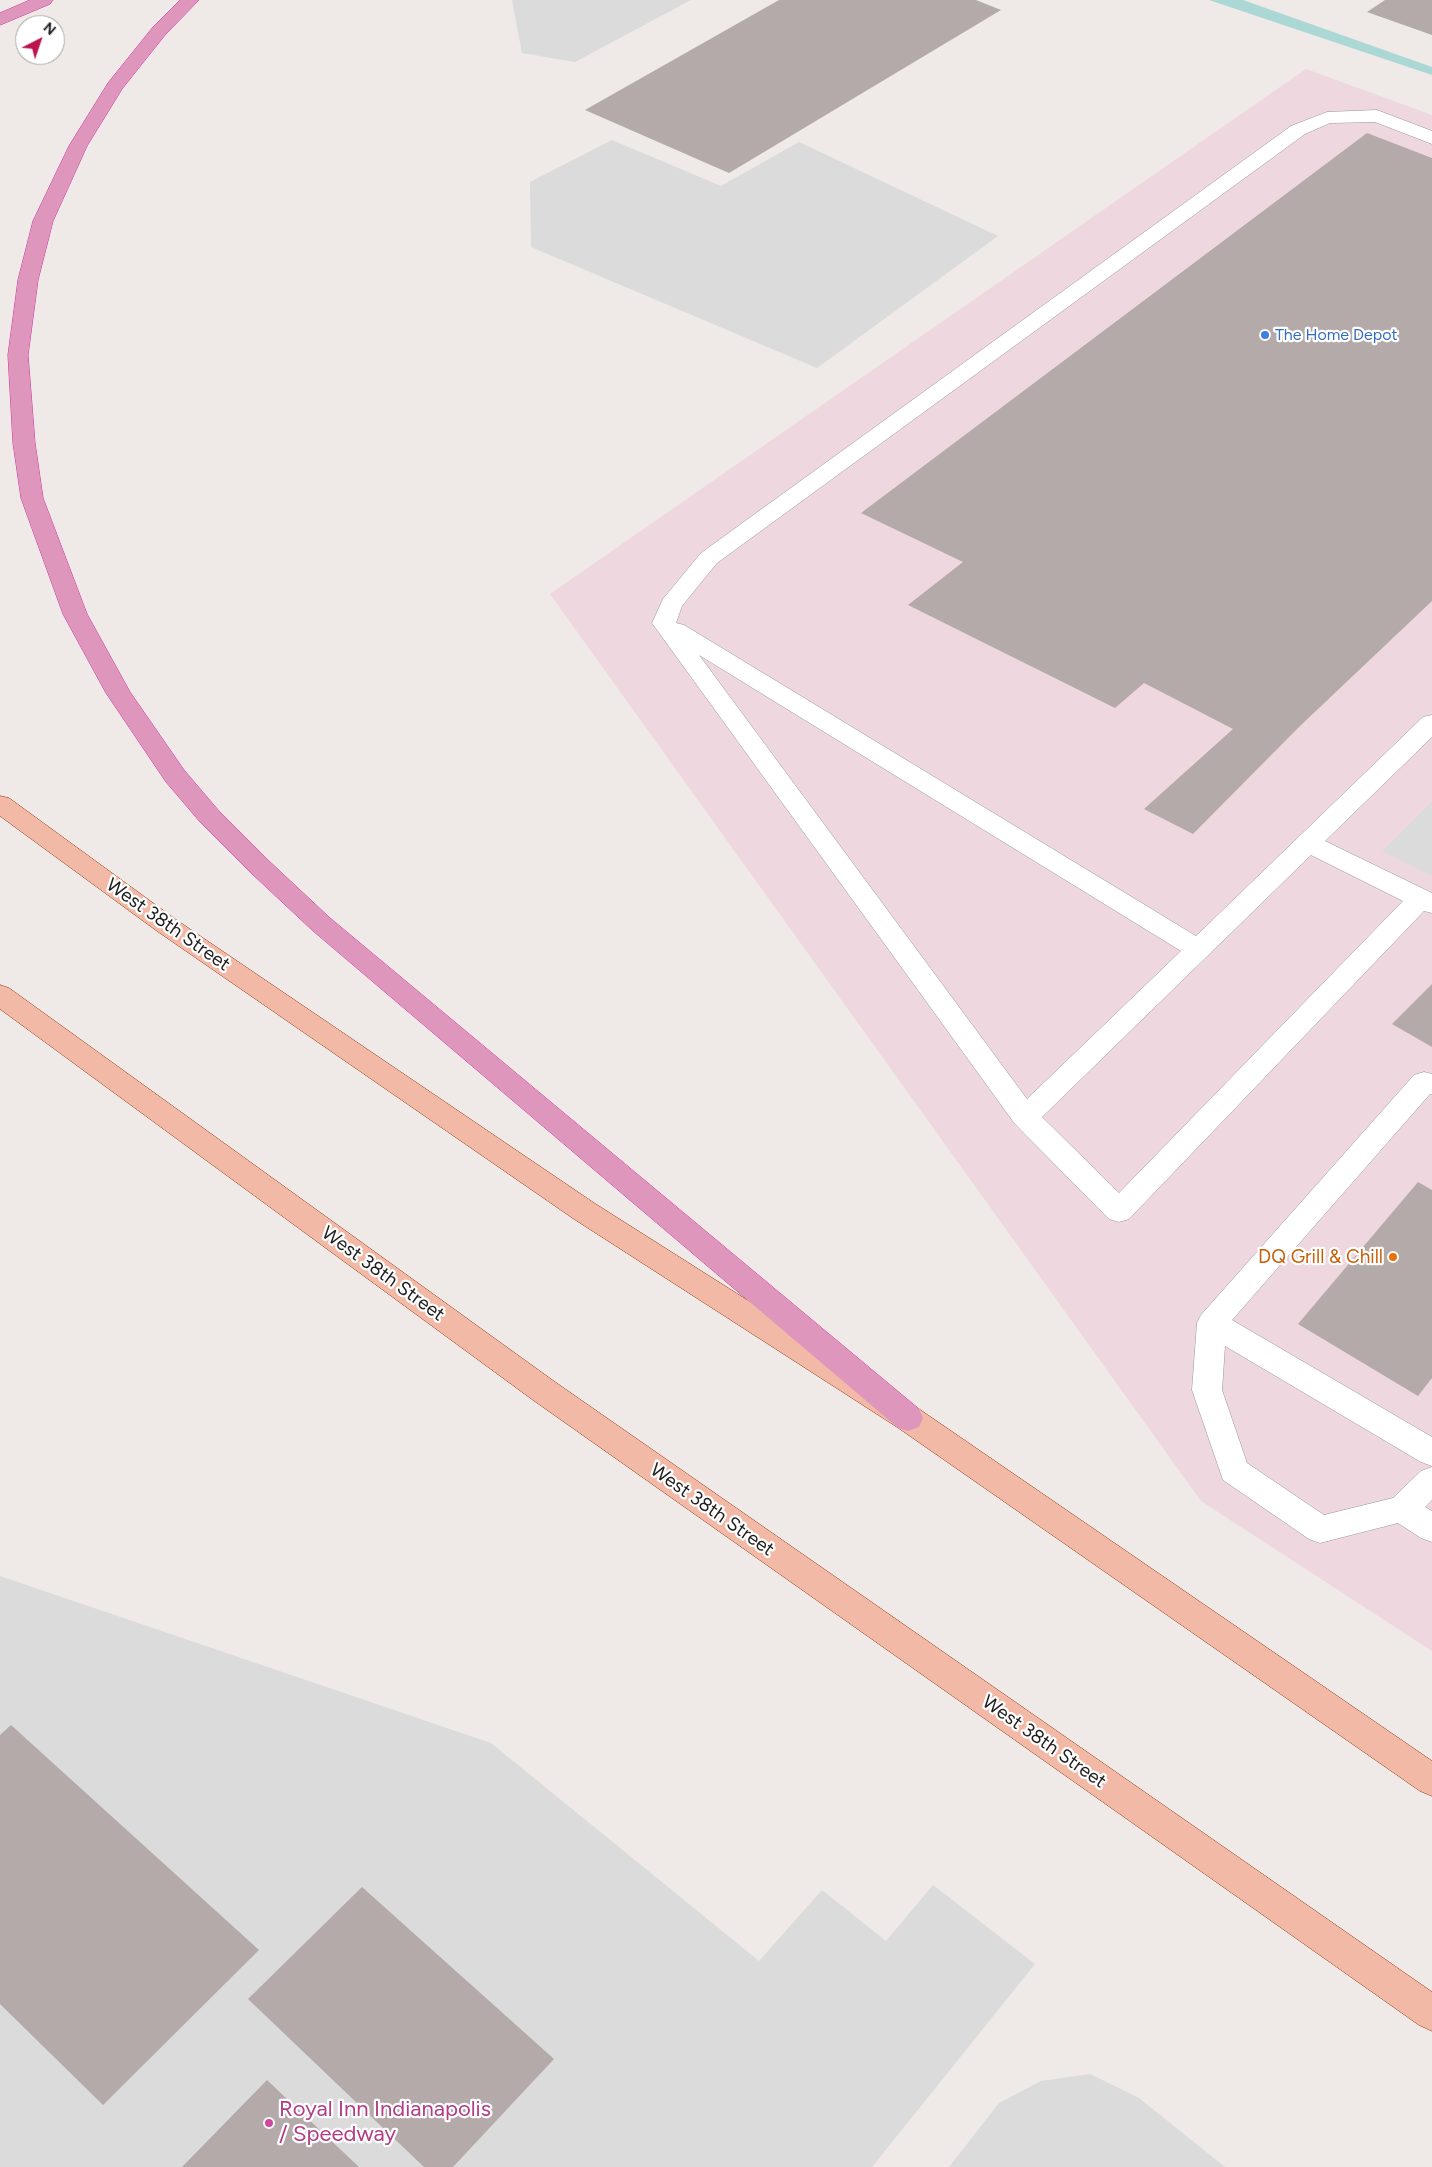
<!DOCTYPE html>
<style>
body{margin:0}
#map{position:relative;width:1432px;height:2167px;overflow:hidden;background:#efe9e7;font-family:Figtree,sans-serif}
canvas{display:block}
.north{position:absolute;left:15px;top:15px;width:50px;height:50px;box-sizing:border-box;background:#fff;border:1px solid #a5a5a5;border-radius:50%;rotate:41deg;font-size:14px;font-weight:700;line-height:20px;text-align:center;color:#1f1f1f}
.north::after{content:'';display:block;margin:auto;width:18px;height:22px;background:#bc134b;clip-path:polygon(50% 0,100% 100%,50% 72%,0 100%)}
</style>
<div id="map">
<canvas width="1432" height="2167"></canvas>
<div class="north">N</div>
</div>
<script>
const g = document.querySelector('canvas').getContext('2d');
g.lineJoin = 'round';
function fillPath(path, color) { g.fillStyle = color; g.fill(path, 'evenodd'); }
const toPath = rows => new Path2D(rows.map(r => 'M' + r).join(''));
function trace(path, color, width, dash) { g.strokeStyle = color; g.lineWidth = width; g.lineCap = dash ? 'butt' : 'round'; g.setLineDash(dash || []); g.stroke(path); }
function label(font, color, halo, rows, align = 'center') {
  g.font = font + ' Figtree,sans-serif'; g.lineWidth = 4.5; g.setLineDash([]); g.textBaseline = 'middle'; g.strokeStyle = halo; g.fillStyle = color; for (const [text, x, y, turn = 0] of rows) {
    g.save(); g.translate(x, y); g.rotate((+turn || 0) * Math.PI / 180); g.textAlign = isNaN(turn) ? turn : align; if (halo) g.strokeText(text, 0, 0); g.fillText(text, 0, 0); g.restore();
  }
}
fillPath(toPath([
 [1306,69,1432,115,1432,1651,1201,1501,550,594]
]), '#eed7de');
fillPath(toPath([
 [512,0,691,0,575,62,522,53],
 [612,140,721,186,799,142,998,236,817,368,531,247,530,182],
 [1432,801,1432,876,1382,851],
 [0,1576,491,1743,759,1961,822,1890,886,1941,933,1885,1035,1964,872,2167,0,2167],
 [1090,2074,1139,2098,1225,2167,949,2167,999,2103,1041,2081]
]), '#dbdbdb');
fillPath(toPath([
 [1209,0,1243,0,1432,67,1432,75]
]), '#abd8d4');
fillPath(toPath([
 [779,0,976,0,1001,10,729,173,585,110],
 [1385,0,1432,0,1432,35,1367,12],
 [1367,133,1432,158,1432,601,1300,726,1193,834,1144,809,1233,729,1144,683,1115,708,908,605,963,562,861,513],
 [1432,984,1432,1047,1392,1024],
 [1418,1182,1432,1190,1432,1378,1418,1396,1298,1324],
 [11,1725,259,1950,103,2105,0,2004,0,1735],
 [362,1887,554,2059,453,2167,424,2167,248,1999],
 [267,2080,359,2167,182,2167]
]), '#b4aaa9');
const service = toPath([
 [1377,110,1432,131,1432,144,1375,122,1330,123,1305,134,717,563,682,606,676,623,684,625,1196,936,1423,717,1432,715,1432,737,1325,841,1432,893,1432,913,1424,911,1129,1219,1119,1222,1109,1219,1015,1124,652,623,663,599,701,553,1291,126,1327,112,1377,110],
 [699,655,1181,951,1027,1099,699,655],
 [1311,855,1403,901,1119,1193,1042,1117,1311,855],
 [1424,1072,1432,1074,1432,1094,1430,1094,1232,1320,1432,1437,1432,1466,1421,1462,1225,1346,1222,1390,1247,1463,1324,1515,1393,1498,1421,1471,1432,1467,1432,1500,1425,1507,1432,1511,1432,1542,1421,1538,1398,1523,1320,1543,1309,1539,1223,1480,1192,1390,1197,1323,1201,1315,1414,1075,1424,1072]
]);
const primary = toPath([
 [0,796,9,798,175,919,594,1203,919,1409,1432,1761,1432,1796,1420,1791,897,1427,574,1219,157,931,0,816,0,796],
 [0,985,9,988,555,1382,1432,1992,1432,2031,1419,2025,533,1400,0,1009,0,985]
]);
const motorway = toPath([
 [30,0,53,0,50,4,0,25,0,13,30,0],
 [180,0,199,0,165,35,122,89,87,146,53,221,38,280,28,355,35,443,43,498,87,614,130,692,184,770,219,811,268,860,330,918,919,1409,923,1418,919,1427,908,1431,897,1427,312,930,250,872,201,823,166,782,106,693,63,614,21,498,13,443,8,355,18,280,33,221,69,146,108,83,153,27,180,0]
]);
trace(service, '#999', 1);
trace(primary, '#8d380e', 1);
trace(motorway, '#cb369b', 1);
fillPath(service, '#fff');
fillPath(primary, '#f3b9a7');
fillPath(motorway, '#df96bc');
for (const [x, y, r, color] of [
 [1265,335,5,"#3f7fe0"],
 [1393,1257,5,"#e8710a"],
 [269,2123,5,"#d1479c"]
]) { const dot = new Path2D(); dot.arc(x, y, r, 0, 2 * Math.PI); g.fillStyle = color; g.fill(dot); trace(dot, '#fff', 2); }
label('16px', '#366cbe', '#fff', [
 ["The Home Depot",1275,335]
], 'left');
label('19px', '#1f1f1f', '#fff', [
 ["West 38th Street",168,925,35],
 ["West 38th Street",383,1274,36],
 ["West 38th Street",712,1510,35],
 ["West 38th Street",1044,1742,35]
]);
label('19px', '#c56008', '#fff', [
 ["DQ Grill & Chill",1383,1257]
], 'right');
label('22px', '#b23c85', '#fff', [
 ["Royal Inn Indianapolis",279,2110],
 ["/ Speedway",279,2135]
], 'left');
</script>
